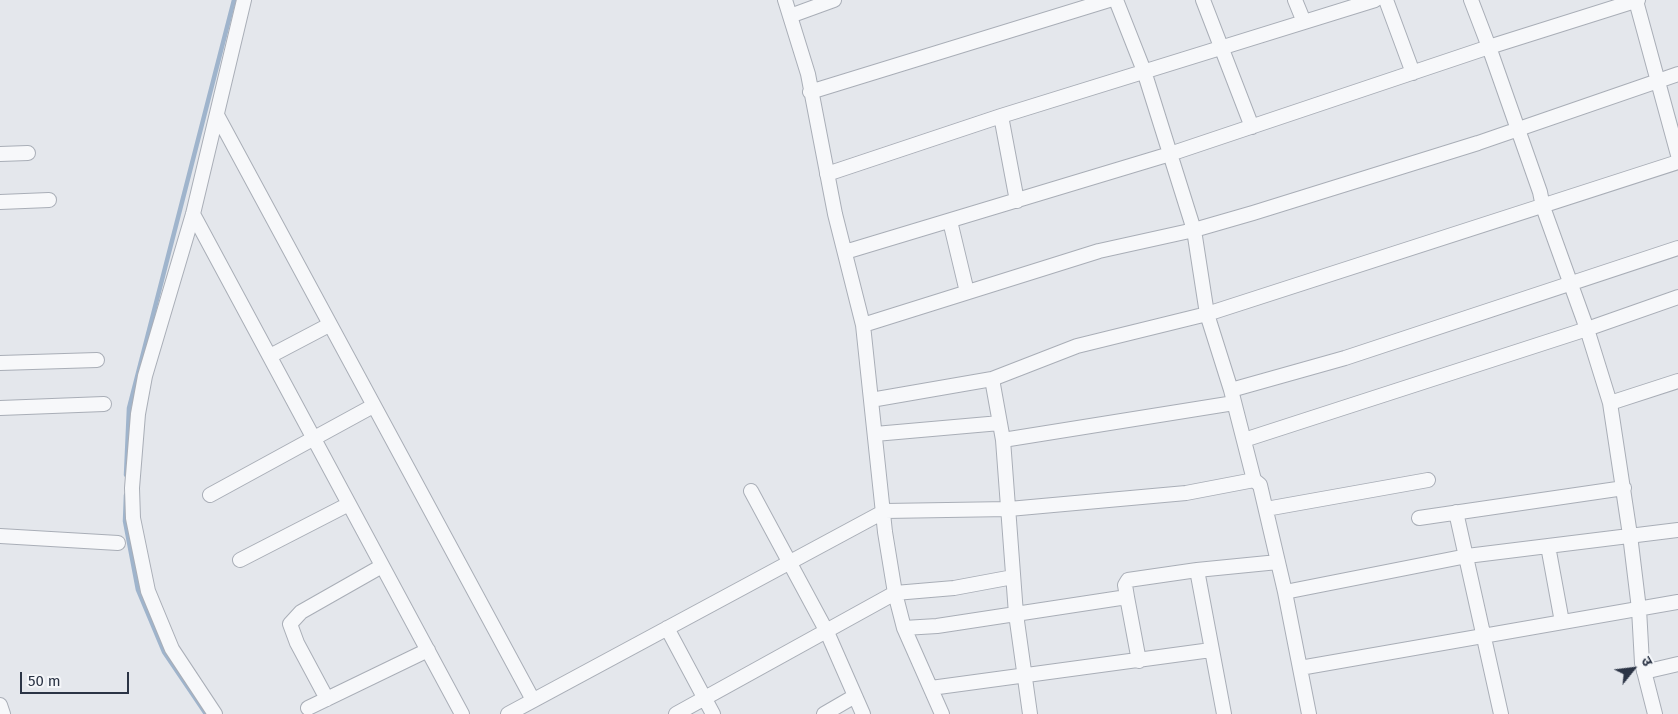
<!DOCTYPE html>
<meta charset="utf-8">
<style>
body{margin:0}
#map{position:relative;width:1678px;height:714px;overflow:hidden;background:#e4e7ec;font-family:"Fira Sans","Noto Sans Devanagari",sans-serif}
canvas{display:block}
.north{position:absolute;left:1608px;top:644px;width:50px;height:50px;-webkit-text-stroke:4px #f4f6f9;paint-order:stroke;rotate:61deg;font-size:14px;font-weight:700;line-height:20px;text-align:center;color:#2b3445}
.north::after{content:'';display:block;margin:auto;width:18px;height:22px;background:#2b3445;clip-path:polygon(50% 0,100% 100%,50% 72%,0 100%)}
.scale{position:absolute;left:20px;top:672px;width:109px;height:22px;box-sizing:border-box;border:2px solid #2b3445;border-top:0;padding-left:6px;font-size:15px;line-height:18px;white-space:nowrap;color:#2b3445;-webkit-text-stroke:4px #f4f6f9;paint-order:stroke}
</style>
<div id="map">
<canvas width="1678" height="714"></canvas>
<div class="north">उ</div>
<div class="scale">50 m</div>
</div>
<script>
const g = document.querySelector('canvas').getContext('2d');
g.lineJoin = 'round';
const toPath = rows => new Path2D(rows.map(r => 'M' + r).join(''));
function trace(path, color, width, dash) { g.strokeStyle = color; g.lineWidth = width; g.lineCap = dash ? 'butt' : 'round'; g.setLineDash(dash || []); g.stroke(path); }
trace(toPath([
 [126,475,129,408,234,0],
 [126,495,125,521,138,590,164,652,206,714]
]), '#9fb4cc', 4.5);
const street = toPath([
 [785,0,808,74,835,214,863,325,885,532,895,593,904,628,942,714],
 [1203,0,1252,127],
 [1295,0,1304,22],
 [1386,0,1413,73],
 [1638,0,1489,47,1540,192,1543,207,1587,329,1610,403,1630,535,1639,609,1642,663,1655,714],
 [1636,1,1678,155],
 [790,16,834,0],
 [810,92,1109,0],
 [217,115,533,700],
 [1001,116,1017,201],
 [0,154,28,153],
 [827,174,1001,116,1375,0],
 [0,202,49,200],
 [193,214,462,714],
 [950,221,967,292],
 [845,252,1170,154,1489,47,1471,0],
 [863,325,1099,251,1194,230,1253,213,1478,143,1678,74],
 [270,356,329,325],
 [0,363,97,360],
 [992,379,1003,440,1016,614,1030,714],
 [1231,390,1345,358,1678,248],
 [871,400,992,379,1077,346,1207,314,1194,230,1144,71,1116,0],
 [1610,403,1678,381],
 [0,408,104,404],
 [875,434,1000,423],
 [1003,440,1234,403],
 [1244,440,1587,329,1678,297],
 [751,491,827,632,863,714],
 [210,495,373,406],
 [1266,509,1428,480],
 [1456,512,1501,714],
 [1419,518,1624,488],
 [0,536,118,543],
 [1548,546,1562,622],
 [240,560,349,504],
 [1197,570,1224,714],
 [1285,592,1467,556,1678,530],
 [1127,597,1139,661],
 [667,628,713,714],
 [904,628,937,626,1127,597,1125,585,1128,580,1197,570,1278,562],
 [1300,668,1678,602],
 [1644,672,1678,664],
 [931,688,1211,650],
 [327,699,297,643,290,624,301,612,382,566],
 [0,705,3,714],
 [308,708,428,650],
 [215,714,172,649,148,591,133,518,132,488,138,414,145,376,193,214,244,0],
 [508,714,885,511,1009,509,1186,493,1254,480],
 [676,714,895,593,954,588,1013,577],
 [824,714,855,696],
 [1309,714,1285,592,1260,485,1254,480,1231,390,1207,314,1678,162]
]);
trace(street, '#a9aeb7', 16);
trace(street, '#f7f8fa', 14);
</script>
